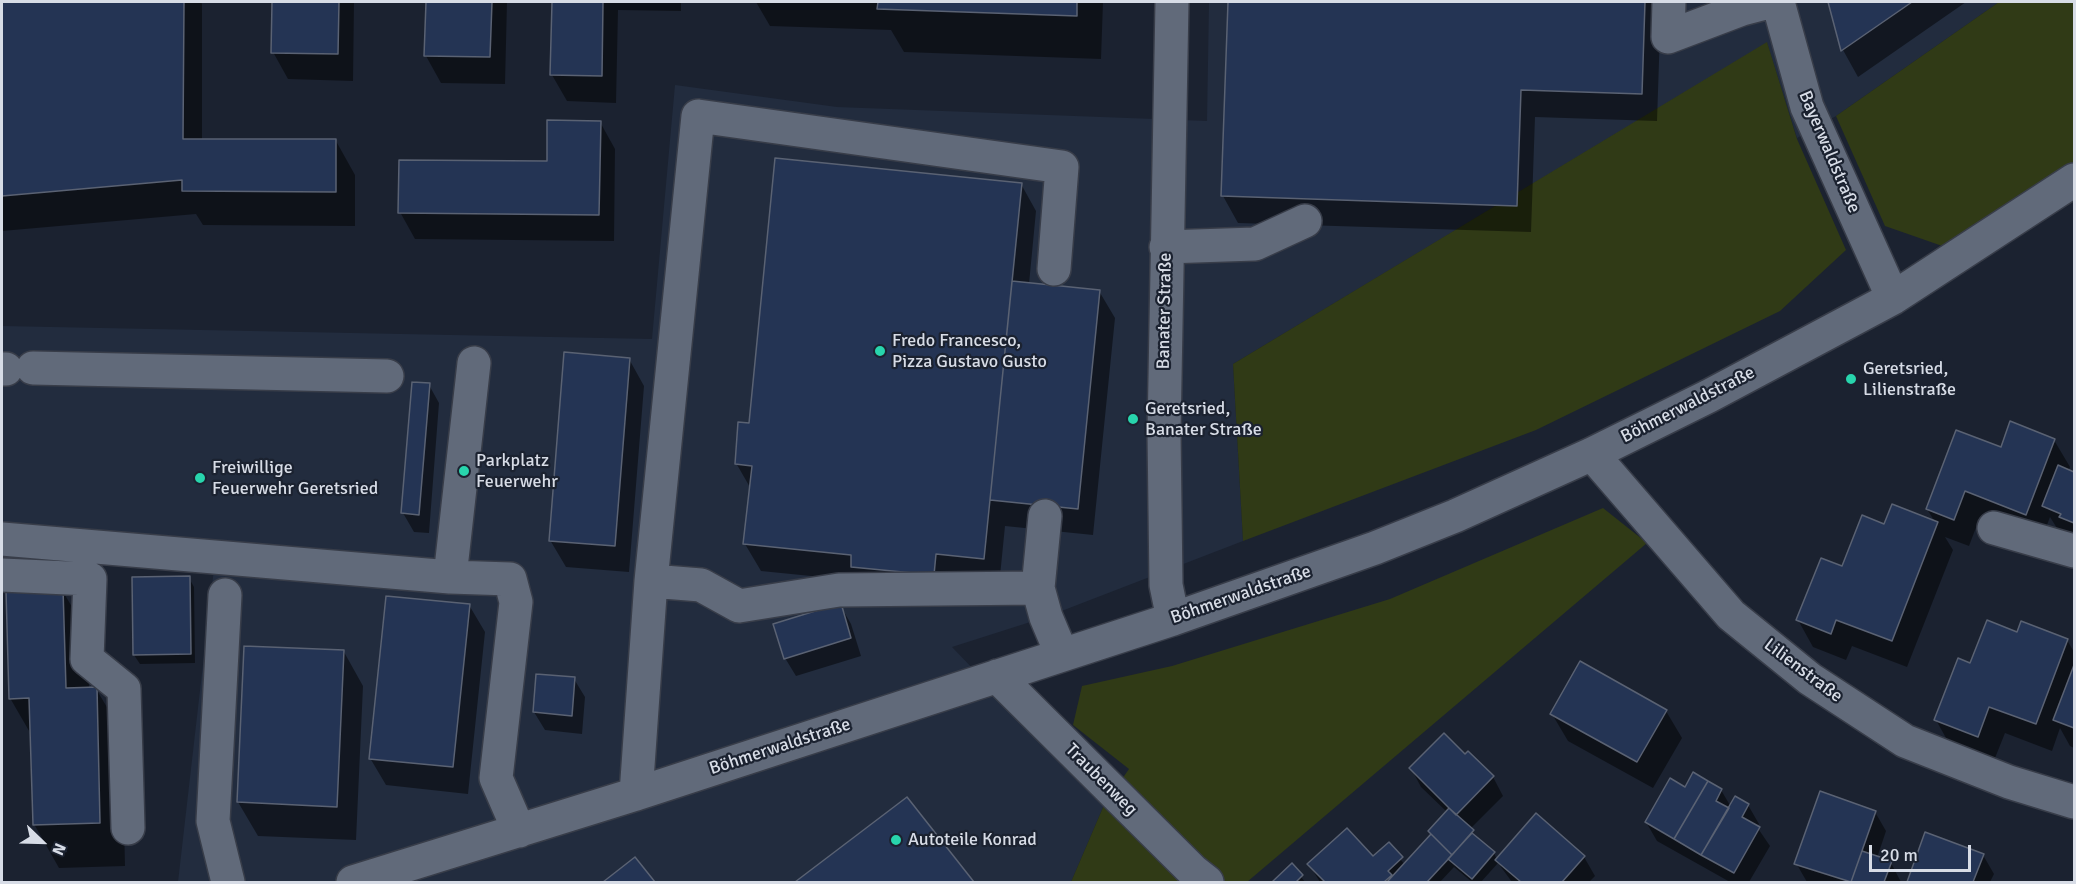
<!DOCTYPE html>
<meta charset="utf-8">
<style>
body{margin:0}
#map{position:relative;width:2076px;height:884px;overflow:hidden;background:#1b2230;font-family:Signika,sans-serif}
canvas{display:block}
.frame{position:absolute;inset:0;border:3px solid #d7dce6;pointer-events:none}
.north{position:absolute;left:12px;top:812px;width:60px;height:60px;-webkit-text-stroke:4px #1b2230;paint-order:stroke;rotate:113deg;font-size:16px;font-weight:700;line-height:24px;text-align:center;color:#d7dce6}
.north::after{content:'';display:block;margin:auto;width:21px;height:27px;background:#d7dce6;clip-path:polygon(50% 0,100% 100%,50% 72%,0 100%)}
.scale{position:absolute;left:1869px;top:845px;width:102px;height:27px;box-sizing:border-box;border:3px solid #d7dce6;border-top:0;padding-left:8px;font-size:18px;line-height:21px;white-space:nowrap;color:#d7dce6;-webkit-text-stroke:4px #1b2230;paint-order:stroke}
</style>
<div id="map">
<canvas width="2076" height="884"></canvas>
<div class="frame"></div>
<div class="north">N</div>
<div class="scale">20 m</div>
</div>
<script>
const g = document.querySelector('canvas').getContext('2d');
g.lineJoin = 'round';
function fillPath(path, color) { g.fillStyle = color; g.fill(path, 'evenodd'); }
const toPath = rows => new Path2D(rows.map(r => 'M' + r).join(''));
function trace(path, color, width, dash) { g.strokeStyle = color; g.lineWidth = width; g.lineCap = dash ? 'butt' : 'round'; g.setLineDash(dash || []); g.stroke(path); }
function label(font, color, halo, rows, align = 'center') {
  g.font = font + ' Signika,sans-serif'; g.lineWidth = 4.5; g.setLineDash([]); g.textBaseline = 'middle'; g.strokeStyle = halo; g.fillStyle = color; for (const [text, x, y, turn = 0] of rows) {
    g.save(); g.translate(x, y); g.rotate((+turn || 0) * Math.PI / 180); g.textAlign = isNaN(turn) ? turn : align; if (halo) g.strokeText(text, 0, 0); g.fillText(text, 0, 0); g.restore();
  }
}
fillPath(toPath([
 [1209,2,1999,2,1836,116,1797,138,1767,43,1233,364,1243,541,1046,617,952,647,1104,805,1071,882,178,882,216,551,2,553,2,326,652,339,675,85,837,107,1207,121]
]), '#222c3e');
fillPath(toPath([
 [1999,2,2074,2,2074,163,1948,248,1885,226,1836,116],
 [1767,42,1797,139,1846,250,1780,311,1536,430,1243,541,1233,364],
 [1603,508,1647,543,1247,882,1071,882,1104,805,1129,769,1073,725,1082,686,1172,666,1390,599]
]), '#303a16');
fillPath(toPath([
 [2,2,201,2,202,4,202,140,336,141,355,175,355,226,203,225,196,214,2,231],
 [273,2,354,2,353,81,288,79,273,52],
 [427,2,507,2,505,84,441,83,426,56],
 [553,2,681,2,681,11,618,10,616,103,567,101,552,75],
 [756,2,1103,2,1101,59,904,52,891,30,770,26],
 [1230,2,1661,2,1657,121,1535,117,1531,232,1238,223,1223,196],
 [1829,2,1966,2,1858,77,1843,50],
 [600,122,615,149,614,241,415,239,400,212,548,163],
 [1021,184,1036,211,1029,284,1099,291,1115,318,1093,535,1005,526,999,586,861,581,761,571,745,544,751,489,736,463,750,424],
 [629,359,644,386,629,572,566,567,550,540],
 [429,385,439,403,429,533,414,532,403,513],
 [2054,440,2070,467,2068,471,2074,474,2074,540,2060,533,2050,517,2041,541,1980,517,1969,546,1945,537,1953,550,1907,667,1852,646,1846,660,1813,647,1798,620,1843,568,1885,526,1935,522,1927,509,2001,449],
 [189,578,194,587,195,663,140,664,134,655],
 [62,590,88,634,89,689,96,689,122,732,125,866,59,868,34,824,32,736,10,698],
 [469,605,485,632,468,794,386,785,370,758],
 [840,605,851,624,861,656,796,676,785,658],
 [2018,634,2067,640,2074,652,2074,748,2070,746,2060,728,2052,751,2005,733,1993,763,1951,747,1936,720,1971,665],
 [344,652,363,686,356,840,258,836,238,802],
 [574,679,585,697,582,734,545,730,534,712],
 [1666,711,1682,738,1653,788,1568,741,1552,714],
 [1465,756,1493,777,1503,796,1470,829,1477,839,1494,853,1497,860,1536,815,1584,857,1595,876,1589,882,1512,882,1498,863,1481,882,1472,882,1454,867,1440,882,1320,882,1309,864,1373,858,1388,844,1405,865,1432,835,1447,812,1421,787,1411,768],
 [1694,774,1721,790,1731,807,1748,805,1759,824,1757,827,1770,846,1749,882,1730,882,1657,841,1646,822,1685,789],
 [907,800,972,882,797,882],
 [1875,812,1886,831,1877,858,1891,863,1901,882,1807,882,1796,863],
 [1926,834,1983,855,1994,874,1990,882,1909,882],
 [635,859,653,882,605,882],
 [1292,865,1305,882,1274,882]
]), '#0007');
const building = toPath([
 [2,2,184,2,183,139,336,139,336,192,182,191,182,180,2,196,2,2],
 [272,2,339,2,338,54,271,53,272,2],
 [426,2,492,2,490,57,424,56,426,2],
 [552,2,603,2,602,76,550,75,552,2],
 [878,2,1077,2,1077,16,877,9,878,2],
 [1228,2,1645,2,1642,94,1521,90,1517,206,1221,196,1228,2],
 [1828,2,1912,2,1841,51,1828,2],
 [547,120,601,121,599,215,398,213,399,160,547,161,547,120],
 [775,158,1022,183,984,559,936,554,934,575,851,567,851,555,743,544,752,466,735,464,738,422,749,423,775,158],
 [1012,281,1100,290,1078,509,990,500,1012,281],
 [564,352,630,358,615,546,549,541,564,352],
 [412,382,430,383,419,515,401,513,412,382],
 [2010,421,2055,439,2026,515,1965,491,1954,520,1926,509,1956,430,2001,447,2010,421],
 [2058,465,2074,472,2074,523,2059,517,2061,514,2042,506,2058,465],
 [1892,504,1938,522,1892,641,1836,620,1831,634,1796,620,1821,558,1842,566,1862,515,1884,524,1892,504],
 [190,576,191,654,133,655,132,577,190,576],
 [63,589,66,688,97,687,100,823,33,825,29,698,9,699,6,591,63,589],
 [386,596,470,604,453,767,369,759,386,596],
 [841,603,851,638,784,659,773,624,841,603],
 [1987,620,2017,632,2021,621,2068,639,2036,724,1989,707,1978,737,1934,720,1958,658,1970,663,1987,620],
 [244,646,344,650,337,807,237,802,244,646],
 [1580,661,1667,710,1637,762,1550,714,1580,661],
 [2074,665,2074,728,2053,720,2074,665],
 [536,674,575,677,572,716,533,712,536,674],
 [1444,733,1465,754,1468,751,1494,776,1456,815,1409,768,1444,733],
 [1693,772,1708,781,1674,839,1645,822,1670,778,1685,787,1693,772],
 [1708,781,1722,789,1716,801,1729,808,1701,855,1674,839,1708,781],
 [1820,791,1876,811,1851,882,1794,864,1820,791],
 [1735,796,1749,804,1742,817,1760,827,1734,873,1701,855,1735,796],
 [907,797,974,882,795,882,907,797],
 [1449,808,1474,830,1452,855,1428,831,1449,808],
 [1536,813,1585,856,1562,882,1521,882,1495,860,1536,813],
 [1347,828,1373,856,1389,842,1403,857,1388,871,1392,875,1384,882,1325,882,1307,864,1347,828],
 [1925,832,1984,854,1973,882,1907,882,1925,832],
 [1472,833,1495,852,1472,879,1448,859,1472,833],
 [1431,834,1452,855,1427,882,1387,882,1431,834],
 [1862,851,1892,861,1884,882,1851,882,1862,851],
 [635,857,655,882,603,882,635,857],
 [1292,863,1303,875,1296,882,1272,882,1292,863]
]);
fillPath(building, '#243454');
trace(building, '#5a6273', 1.5);
const minor = toPath([
 [1172,2,1164,432,1166,585,1173,619],
 [1669,2,1668,37,1742,9,1769,2],
 [1778,2,1807,107,1893,298],
 [1166,247,1255,244,1305,221],
 [474,363,450,577,510,579,516,602,496,778,519,831],
 [33,368,387,376],
 [2,369,6,369],
 [1592,454,1731,615,1810,679,1905,741,2009,782,2074,802],
 [1994,528,2074,551],
 [2,539,450,577],
 [2,575,90,579,87,659,124,689,128,828],
 [651,581,701,585,739,606,839,590,1038,588,1045,516],
 [1038,588,1046,617,1062,655],
 [225,595,213,821,228,882],
 [997,676,1193,871,1207,882],
 [636,794,651,581,698,116,1062,167,1054,269],
 [353,882,636,794,1173,619,1375,548,1455,516,1592,454,1709,396,1893,298,2074,180]
]);
trace(minor, '#383d49', 36);
trace(minor, '#616a7a', 33);
for (const [x, y, r, color] of [
 [880,351,6,"#28d5ad"],
 [1851,379,6,"#28d5ad"],
 [1133,419,6,"#28d5ad"],
 [464,471,6,"#28d5ad"],
 [200,478,6,"#28d5ad"],
 [896,840,6,"#28d5ad"]
]) { const dot = new Path2D(); dot.arc(x, y, r, 0, 2 * Math.PI); g.fillStyle = color; g.fill(dot); trace(dot, '#1b2230', 2); }
label('18px', '#d7dce6', '#1b2230', [
 ["Bayerwaldstraße",1829,152,67],
 ["Banater Straße",1165,311,-89],
 ["Böhmerwaldstraße",1688,405,-27],
 ["Böhmerwaldstraße",1241,595,-19],
 ["Lilienstraße",1803,671,37],
 ["Böhmerwaldstraße",780,747,-18],
 ["Traubenweg",1101,780,45]
]);
label('18px', '#d7dce6', '#1b2230', [
 ["Fredo Francesco,",892,341],
 ["Pizza Gustavo Gusto",892,362],
 ["Geretsried,",1863,369],
 ["Lilienstraße",1863,390],
 ["Geretsried,",1145,409],
 ["Banater Straße",1145,430],
 ["Parkplatz",476,461],
 ["Feuerwehr",476,482],
 ["Freiwillige",212,468],
 ["Feuerwehr Geretsried",212,489],
 ["Autoteile Konrad",908,840]
], 'left');
</script>
